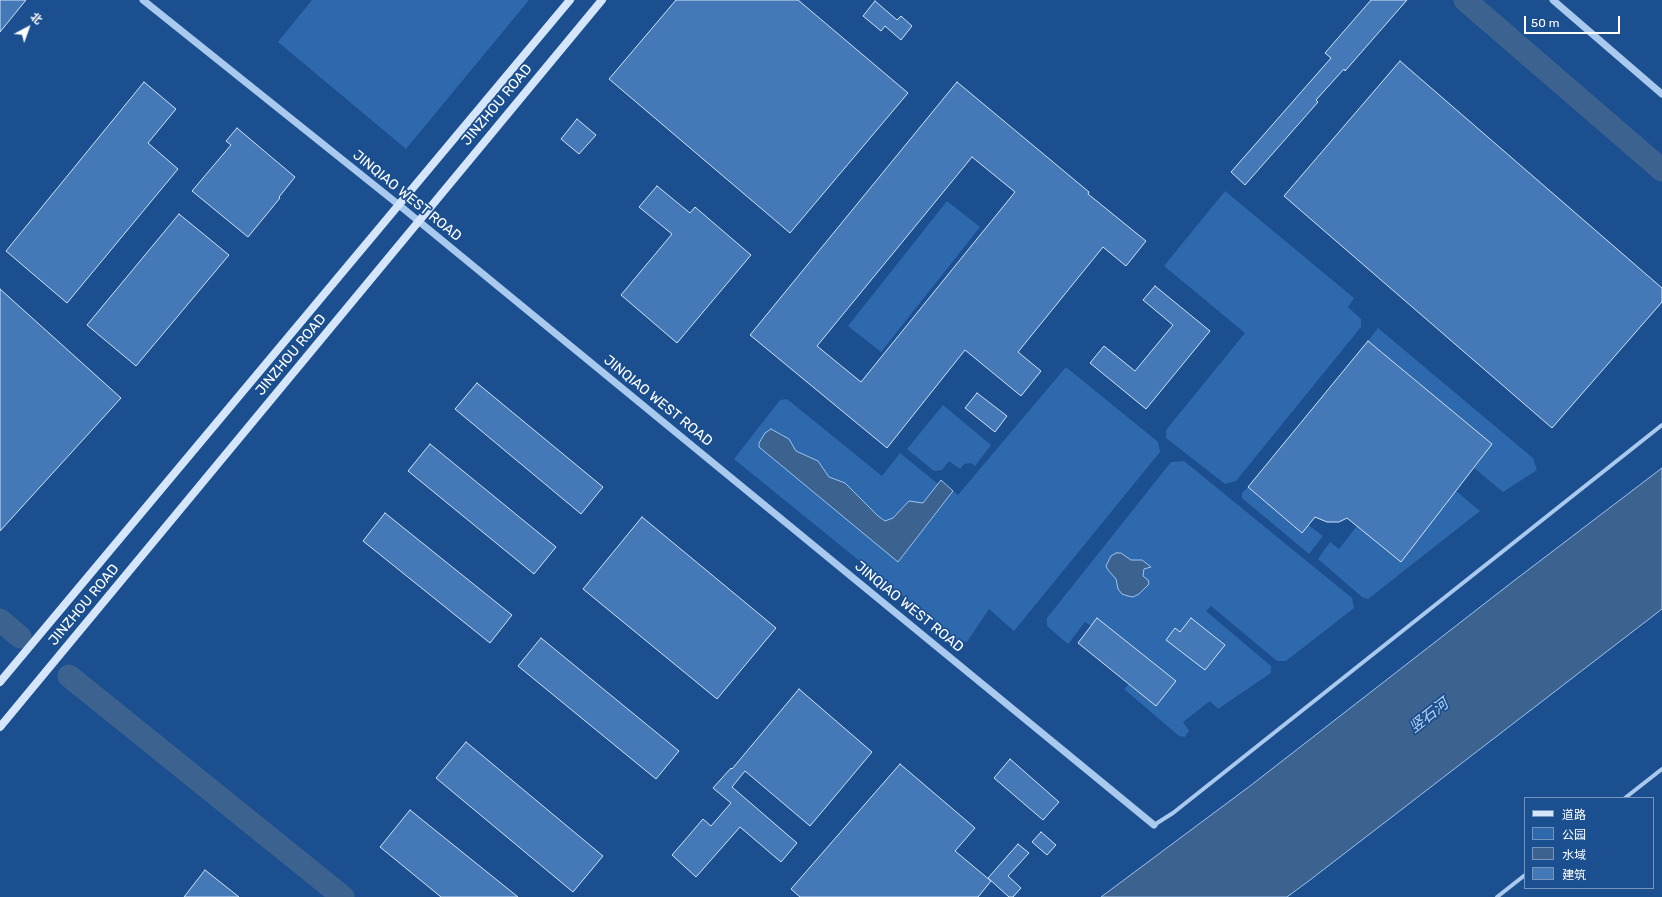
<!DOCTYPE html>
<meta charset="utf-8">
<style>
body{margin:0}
#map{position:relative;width:1662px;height:897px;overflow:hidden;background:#1b4f8f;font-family:Rubik,"Noto Sans SC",sans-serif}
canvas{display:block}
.legend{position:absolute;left:1524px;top:797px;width:130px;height:92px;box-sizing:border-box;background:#1b4f8f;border:1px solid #7695bc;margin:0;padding:5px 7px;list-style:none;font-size:12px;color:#fff}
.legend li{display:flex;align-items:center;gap:8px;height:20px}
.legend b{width:20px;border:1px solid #7695bc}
.north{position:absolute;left:8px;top:8px;width:40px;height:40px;-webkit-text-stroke:3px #1b4f8f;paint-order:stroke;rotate:41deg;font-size:11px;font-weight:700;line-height:16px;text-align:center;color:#fff}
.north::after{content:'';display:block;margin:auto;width:14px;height:18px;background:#fff;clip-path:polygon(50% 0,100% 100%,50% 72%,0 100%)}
.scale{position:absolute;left:1524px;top:16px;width:96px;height:18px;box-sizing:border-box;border:2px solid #fff;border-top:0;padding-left:5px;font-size:12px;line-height:14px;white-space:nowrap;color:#fff;-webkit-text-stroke:3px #1b4f8f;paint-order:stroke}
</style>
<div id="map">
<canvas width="1662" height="897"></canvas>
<ul class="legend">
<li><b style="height:5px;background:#d6e6fa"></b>道路</li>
<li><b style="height:11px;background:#2e69ad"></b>公园</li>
<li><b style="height:11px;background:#3c6290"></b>水域</li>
<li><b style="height:11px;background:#4478b7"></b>建筑</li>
</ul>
<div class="north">北</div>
<div class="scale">50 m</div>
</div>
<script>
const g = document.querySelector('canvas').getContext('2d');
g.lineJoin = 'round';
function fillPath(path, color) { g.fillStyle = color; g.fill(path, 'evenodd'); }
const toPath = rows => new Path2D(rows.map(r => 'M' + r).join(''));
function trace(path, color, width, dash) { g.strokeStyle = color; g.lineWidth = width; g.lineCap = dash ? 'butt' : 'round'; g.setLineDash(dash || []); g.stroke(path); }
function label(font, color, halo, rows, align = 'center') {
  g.font = font + ' Rubik,"Noto Sans SC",sans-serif'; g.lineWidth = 3.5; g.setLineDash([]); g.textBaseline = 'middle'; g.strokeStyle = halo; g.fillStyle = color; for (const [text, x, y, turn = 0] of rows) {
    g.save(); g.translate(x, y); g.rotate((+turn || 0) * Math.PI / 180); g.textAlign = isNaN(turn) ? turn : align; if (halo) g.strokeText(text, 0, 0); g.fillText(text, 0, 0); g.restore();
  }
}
fillPath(toPath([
 [312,0,529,0,406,149,278,42],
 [1225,191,1354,298,1348,307,1361,319,1361,327,1236,481,1225,484,1166,438,1166,430,1245,333,1164,266],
 [947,201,980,227,881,352,848,326],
 [1378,328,1533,458,1537,470,1503,492,1474,468,1492,444,1368,341],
 [1066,367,1158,442,1160,452,1014,631,989,609,967,642,957,640,734,459,780,400,787,399,882,476,900,453,938,484,923,503,909,501,893,518,886,521,878,516,845,483,829,477,818,461,796,451,789,439,776,431,898,562,953,491,958,495],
 [943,405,991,445,975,466,971,463,964,464,960,469,949,461,942,470,934,471,907,449],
 [1184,461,1352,598,1354,608,1286,661,1277,661,1211,606,1206,611,1271,666,1271,673,1218,709,1210,701,1183,722,1189,731,1185,737,1179,736,1124,689,1129,684,1156,706,1176,681,1085,622,1068,644,1047,626,1047,618,1171,462],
 [1248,487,1301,533,1308,525,1323,536,1309,554,1242,498,1242,493],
 [1456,491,1480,511,1368,599,1362,597,1318,559,1330,542,1339,549,1357,526,1401,562]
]), '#2e69ad');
const water = toPath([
 [771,429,789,439,796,451,818,461,829,477,845,483,878,516,885,521,893,518,909,501,923,503,941,480,953,491,898,562,759,447,759,443,765,433,771,429],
 [1662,468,1662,609,1310,880,1287,897,1101,897,1250,786,1511,583,1662,468],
 [1116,553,1121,553,1131,560,1142,560,1151,567,1144,569,1143,576,1148,580,1149,584,1139,594,1133,597,1128,596,1122,594,1118,589,1116,579,1108,570,1106,566,1111,556,1116,553]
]);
fillPath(water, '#3c6290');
trace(water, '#9cc4f0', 1);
trace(toPath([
 [1465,0,1662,170],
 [0,620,20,637],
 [69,676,343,897]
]), '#3c6290', 23);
const building = toPath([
 [0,0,26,0,0,32,0,0],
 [676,0,798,0,908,93,790,233,609,79,676,0],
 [1371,0,1407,0,1345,71,1344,69,1316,100,1318,102,1245,185,1231,172,1331,58,1325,53,1371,0],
 [875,1,897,20,901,16,912,26,901,40,885,26,881,31,863,16,875,1],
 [1400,61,1662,288,1662,302,1552,428,1284,196,1400,61],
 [144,82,176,109,148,143,178,169,67,303,6,251,144,82],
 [957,82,1089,192,1088,194,1146,241,1126,266,1103,247,1018,352,1041,371,1021,396,965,350,887,448,750,335,957,82],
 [972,157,1015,192,861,382,817,346,972,157],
 [577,119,596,135,579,154,561,139,577,119],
 [237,128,295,177,279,197,280,198,248,237,192,191,231,145,226,141,237,128],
 [657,186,690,213,695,207,751,255,677,343,621,295,672,234,639,207,657,186],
 [179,214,229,255,136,366,87,325,179,214],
 [1155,286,1210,331,1146,409,1090,363,1104,346,1135,371,1173,325,1143,300,1155,286],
 [0,289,121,398,0,531,0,289],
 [1368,341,1492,444,1401,562,1347,518,1339,522,1327,522,1315,517,1302,533,1248,487,1368,341],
 [477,383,603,487,581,514,455,409,477,383],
 [977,393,1007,416,995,432,965,408,977,393],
 [430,444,556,547,534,574,408,471,430,444],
 [385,513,512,615,490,643,363,541,385,513],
 [642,517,776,628,717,699,583,589,642,517],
 [1097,618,1176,681,1156,706,1078,643,1097,618],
 [1191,618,1225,645,1205,670,1166,640,1175,628,1180,632,1191,618],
 [541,638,679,751,656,779,518,666,541,638],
 [799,689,872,752,810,826,745,771,732,787,797,843,781,862,740,827,696,877,672,855,703,819,711,826,731,803,713,788,731,768,732,769,799,689],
 [466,742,603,856,573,892,436,778,466,742],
 [1010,759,1059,802,1043,820,994,778,1010,759],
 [900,764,975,828,955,851,991,881,978,897,800,897,791,889,900,764],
 [410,810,518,897,441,897,380,847,410,810],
 [1041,832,1056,845,1047,855,1032,842,1041,832],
 [1018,844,1029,853,1008,876,1021,888,1013,897,1009,897,988,878,1018,844],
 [205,870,239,897,184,897,205,870]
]);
fillPath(building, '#4478b7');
trace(building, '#cfe3fa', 1);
trace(toPath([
 [1625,798,1662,769],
 [1154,825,1173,813,1662,425],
 [1497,897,1525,875]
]), '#a9c9ee', 4);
trace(toPath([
 [143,0,399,205,1154,825],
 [1553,0,1662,94]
]), '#a9c9ee', 7);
trace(toPath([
 [0,682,570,0],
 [0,727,602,0]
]), '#d6e6fa', 8);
label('14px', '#fff', '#1b4f8f', [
 ["JINZHOU ROAD",497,105,-50],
 ["JINQIAO WEST ROAD",407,196,39],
 ["JINZHOU ROAD",291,355,-50],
 ["JINQIAO WEST ROAD",658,401,39],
 ["JINZHOU ROAD",84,605,-50],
 ["JINQIAO WEST ROAD",909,607,39]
]);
label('italic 15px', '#b5d3f5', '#1b4f8f', [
 ["竖石河",1429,716,-38]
]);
</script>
